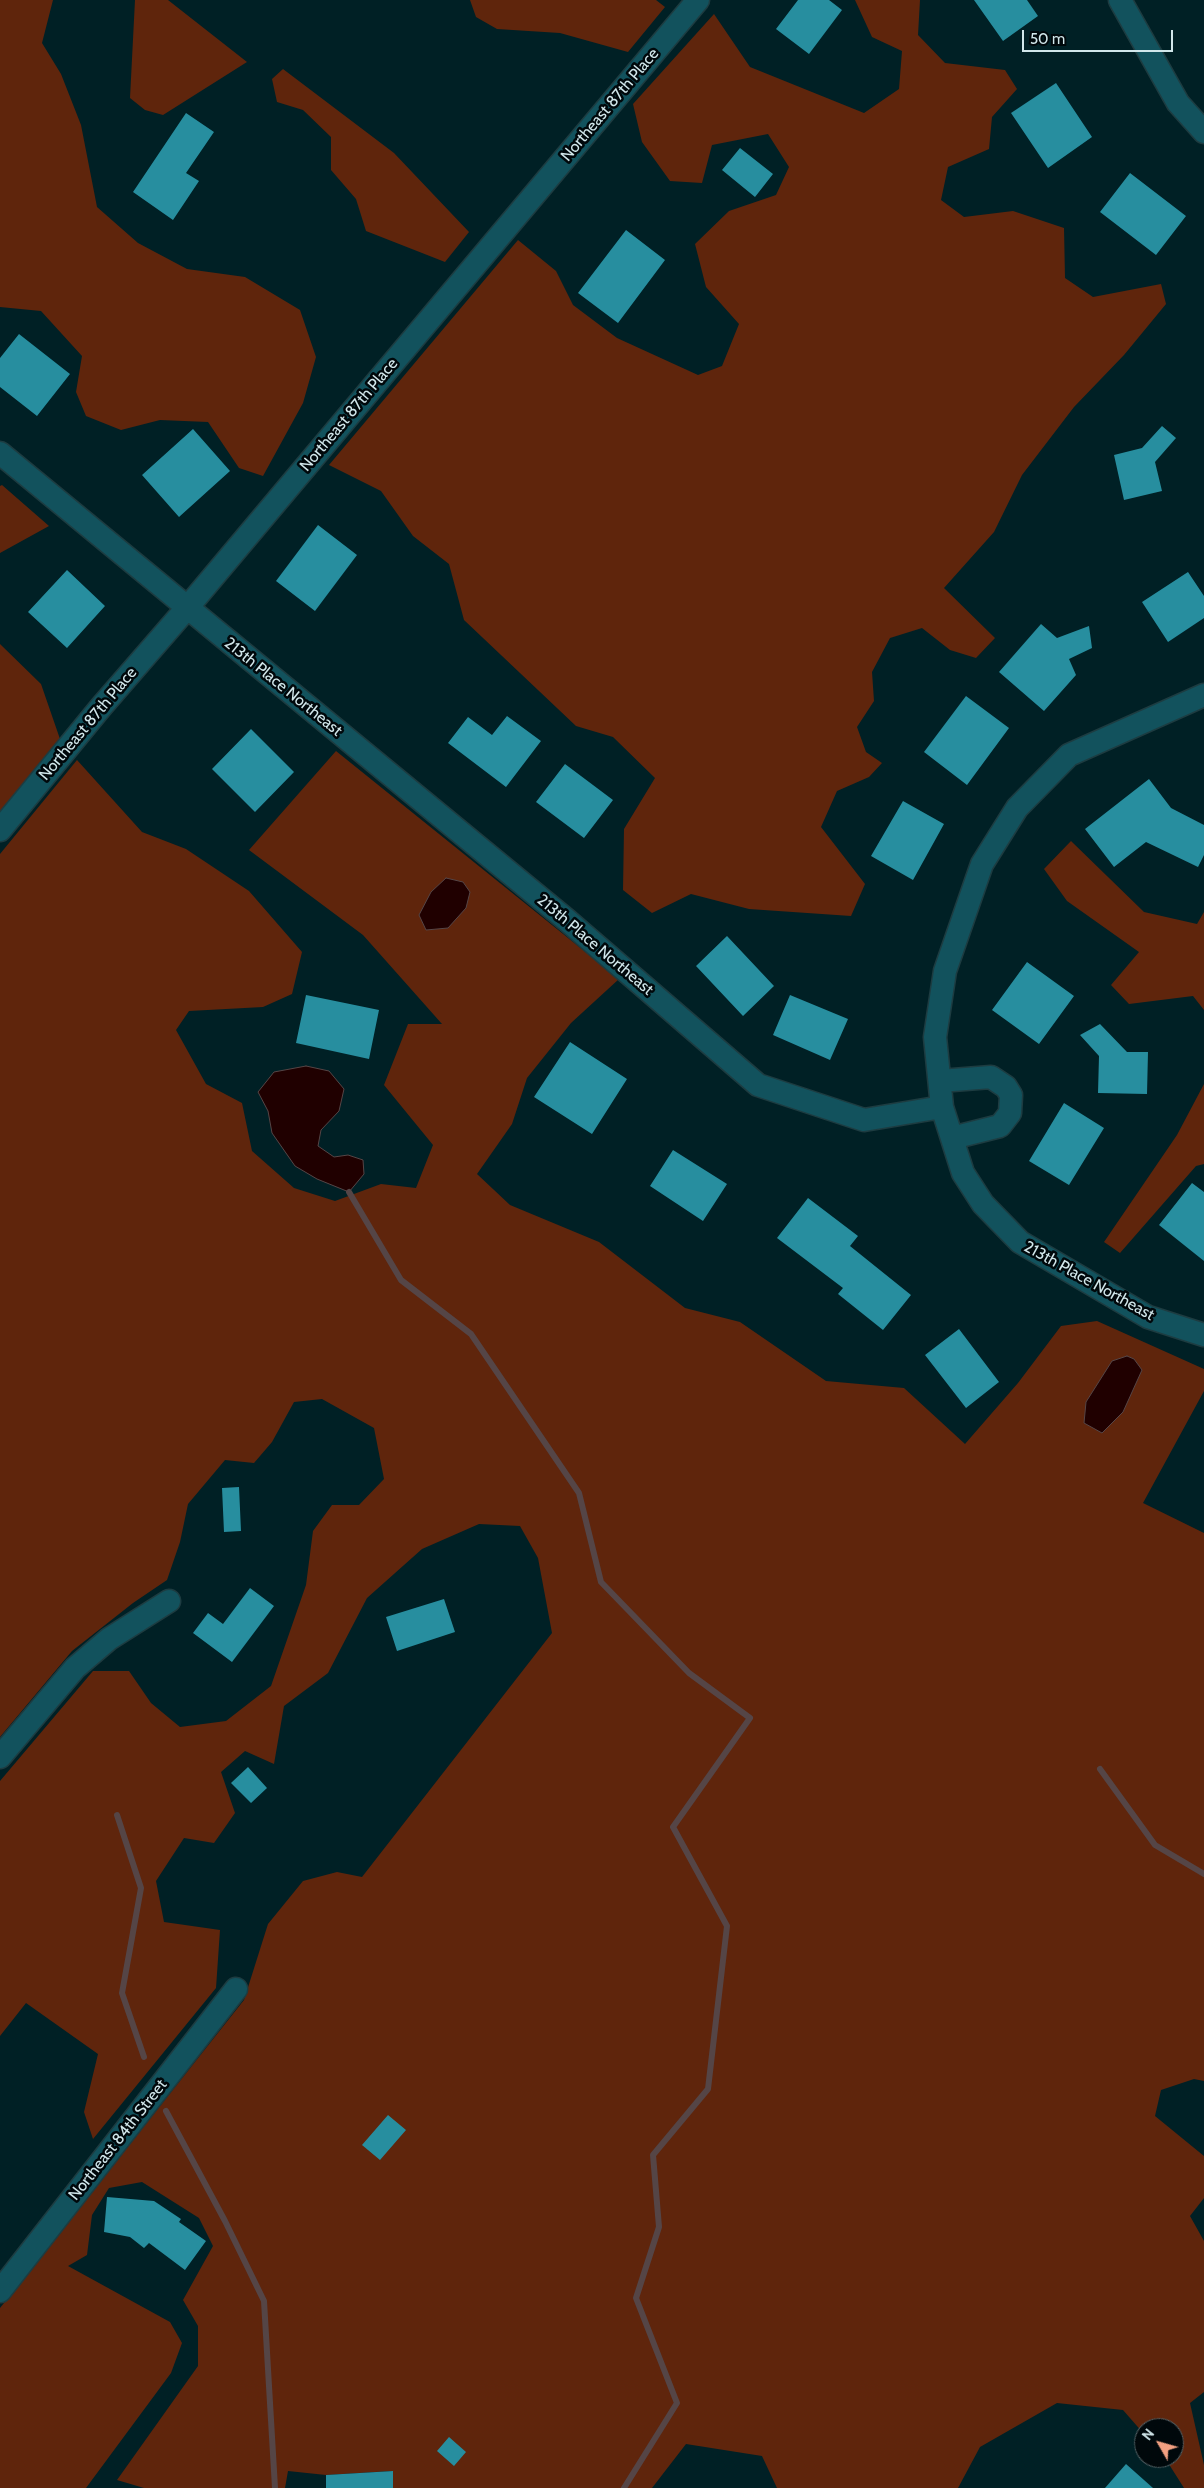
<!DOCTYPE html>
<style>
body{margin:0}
#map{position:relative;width:1204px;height:2488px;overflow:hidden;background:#002025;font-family:Cabin,sans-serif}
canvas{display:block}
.north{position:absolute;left:1134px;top:2418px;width:50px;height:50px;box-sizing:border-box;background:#00080b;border:1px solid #546165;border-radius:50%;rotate:308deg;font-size:14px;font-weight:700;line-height:20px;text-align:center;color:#d1e7eb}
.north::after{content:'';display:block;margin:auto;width:18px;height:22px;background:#f2a081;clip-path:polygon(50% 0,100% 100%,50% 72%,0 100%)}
.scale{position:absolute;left:1022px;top:30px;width:151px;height:22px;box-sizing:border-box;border:2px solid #d1e7eb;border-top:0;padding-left:6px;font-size:15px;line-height:18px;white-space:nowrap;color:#d1e7eb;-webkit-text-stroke:4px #00080b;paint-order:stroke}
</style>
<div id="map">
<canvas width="1204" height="2488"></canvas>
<div class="north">N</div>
<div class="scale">50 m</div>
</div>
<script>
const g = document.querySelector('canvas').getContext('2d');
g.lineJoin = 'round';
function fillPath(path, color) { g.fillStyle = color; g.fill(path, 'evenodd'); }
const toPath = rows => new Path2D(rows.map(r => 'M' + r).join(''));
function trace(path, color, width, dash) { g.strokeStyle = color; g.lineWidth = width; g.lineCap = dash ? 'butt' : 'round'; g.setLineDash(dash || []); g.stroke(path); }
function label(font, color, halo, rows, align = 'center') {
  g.font = font + ' Cabin,sans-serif'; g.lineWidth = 5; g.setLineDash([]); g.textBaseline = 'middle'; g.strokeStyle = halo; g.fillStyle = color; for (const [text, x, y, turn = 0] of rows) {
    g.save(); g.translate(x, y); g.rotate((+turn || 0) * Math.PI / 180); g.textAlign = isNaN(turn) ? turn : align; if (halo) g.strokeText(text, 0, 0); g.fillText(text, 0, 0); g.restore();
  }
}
fillPath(toPath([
 [0,0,53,0,42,43,61,74,81,125,97,207,138,243,187,269,245,277,300,310,316,357,303,403,263,476,239,468,208,422,160,420,121,430,86,416,76,392,82,356,41,311,0,307],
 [135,0,168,0,247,62,163,115,145,110,130,98],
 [470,0,656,0,665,7,628,52,560,33,497,29,476,17],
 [855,0,920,0,918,35,945,63,1005,70,1017,89,992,117,989,149,948,167,941,200,964,217,1013,211,1064,228,1065,278,1093,297,1161,284,1166,304,1124,355,1074,407,1022,475,994,532,944,588,995,638,976,658,950,650,922,628,890,638,872,672,874,701,857,727,866,752,882,763,869,777,837,791,821,827,865,884,851,916,749,909,691,894,652,913,623,890,624,829,655,778,613,737,576,726,464,620,449,564,413,536,381,491,329,465,518,240,556,271,573,305,617,338,698,375,722,366,739,324,706,287,695,244,729,211,776,195,789,167,768,134,712,145,702,183,670,181,642,142,633,104,714,14,750,67,864,113,899,89,902,51,872,37],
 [283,69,394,153,469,232,445,262,366,231,356,199,331,170,331,137,303,110,277,102,272,79],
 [2,485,49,526,0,553,0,486],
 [0,644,41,684,60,739,0,812],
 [336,751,619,979,571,1023,527,1078,512,1124,477,1174,510,1205,599,1242,685,1308,740,1322,826,1381,904,1388,965,1444,1018,1383,1061,1326,1097,1321,1204,1369,1204,1391,1143,1503,1204,1533,1204,2081,1194,2079,1161,2090,1155,2116,1204,2156,1204,2198,1190,2216,1204,2241,1204,2392,1190,2403,1204,2465,1204,2488,1184,2488,1165,2458,1174,2458,1174,2428,1144,2428,1144,2434,1123,2410,1057,2403,980,2447,958,2488,777,2488,762,2456,686,2444,652,2488,393,2488,392,2471,326,2475,288,2471,285,2488,144,2488,117,2480,198,2366,198,2326,183,2300,213,2246,199,2218,142,2182,109,2188,92,2215,87,2255,68,2266,170,2322,182,2343,171,2373,86,2488,0,2488,0,2308,244,2000,268,1924,303,1881,337,1872,362,1877,552,1633,538,1558,520,1526,479,1524,422,1549,367,1598,328,1673,284,1706,274,1764,245,1751,221,1772,235,1813,214,1843,184,1838,156,1881,164,1922,220,1930,216,1988,93,2139,84,2112,98,2054,26,2003,0,2036,0,1781,93,1671,129,1671,151,1703,180,1727,226,1721,271,1686,306,1585,313,1531,332,1505,359,1505,384,1479,374,1428,322,1399,294,1402,272,1442,254,1463,225,1460,188,1504,180,1542,167,1580,133,1603,72,1651,0,1737,0,854,77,760,142,832,186,849,249,891,302,952,292,994,263,1007,189,1011,176,1030,206,1084,242,1103,252,1151,294,1188,335,1201,381,1184,416,1188,433,1145,384,1085,408,1024,442,1024,363,935,249,850],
 [1071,841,1144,912,1197,924,1204,912,1204,1010,1193,996,1129,1004,1111,985,1139,952,1067,901,1044,869],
 [1204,1084,1204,1164,1196,1166,1120,1253,1104,1242,1177,1135]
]), '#5f250c');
const water = toPath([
 [446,878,463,882,470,892,466,908,448,928,426,930,419,915,431,892,446,878],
 [306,1066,329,1071,344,1089,339,1111,321,1130,318,1146,334,1157,348,1155,363,1160,364,1174,349,1192,317,1179,295,1166,272,1133,268,1111,258,1092,274,1072,306,1066],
 [1127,1356,1134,1359,1142,1370,1123,1412,1102,1433,1084,1423,1086,1402,1112,1361,1127,1356]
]);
fillPath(water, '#200000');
trace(water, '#554546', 1);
trace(toPath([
 [349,1192,401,1280,471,1334,579,1493,601,1582,689,1673,750,1718,673,1827,727,1926,708,2089,653,2155,659,2227,636,2298,677,2403,624,2488],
 [1100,1769,1155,1845,1204,1874],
 [117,1815,141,1888,122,1993,144,2057],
 [166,2111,225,2221,264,2301,275,2488]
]), '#554546', 6);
fillPath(toPath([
 [798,0,829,0,842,10,809,54,776,29],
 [974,0,1027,0,1038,16,1003,41],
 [1056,83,1092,137,1048,168,1011,113],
 [186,113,214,132,186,173,199,181,173,220,133,192],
 [740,148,773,174,755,197,722,170],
 [1130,173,1186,216,1156,255,1100,212],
 [626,230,665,260,618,323,578,293],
 [19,334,70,374,37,416,0,387,0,358],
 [1162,426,1176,438,1155,462,1162,491,1124,500,1114,455,1142,448],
 [193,429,230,471,179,517,142,475],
 [318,525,357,555,315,611,276,581],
 [67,570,105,606,67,648,28,612],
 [1188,572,1204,596,1204,618,1168,642,1142,602],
 [1041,624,1057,638,1089,626,1092,648,1069,659,1076,675,1044,711,999,672],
 [966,696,1009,728,967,785,924,752],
 [507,716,541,741,506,787,448,743,468,717,492,735],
 [251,729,294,772,255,812,212,769],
 [565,764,613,800,584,838,536,802],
 [1149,779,1171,808,1204,825,1204,855,1198,867,1146,842,1114,867,1085,829],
 [903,801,944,824,913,880,871,856],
 [727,936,774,986,743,1016,696,966],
 [1027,962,1074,996,1039,1044,992,1010],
 [306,995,379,1010,369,1059,296,1043],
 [790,995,848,1019,830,1060,773,1035],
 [1100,1024,1127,1052,1148,1052,1147,1094,1098,1093,1099,1056,1080,1035],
 [570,1042,627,1079,592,1134,534,1097],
 [1064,1103,1104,1128,1069,1185,1029,1161],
 [673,1150,727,1184,703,1221,650,1186],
 [1192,1183,1204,1192,1204,1261,1159,1225],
 [808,1198,858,1236,850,1246,911,1295,883,1330,838,1294,843,1288,777,1238],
 [959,1329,999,1382,966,1408,925,1355],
 [239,1487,241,1531,224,1532,222,1488],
 [250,1588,274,1606,232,1662,193,1633,208,1613,223,1624],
 [444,1599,455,1632,397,1651,386,1617],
 [248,1767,267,1788,251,1803,231,1783],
 [388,2115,406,2130,380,2160,362,2145],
 [107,2197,154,2201,181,2219,179,2222,206,2241,185,2270,149,2243,144,2248,130,2237,104,2232],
 [449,2437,466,2452,454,2466,437,2451],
 [1126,2464,1153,2488,1105,2488],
 [393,2471,393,2488,326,2488,326,2475]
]), '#278e9f');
const minor = toPath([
 [1120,0,1178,103,1204,132],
 [0,453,568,921,758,1085,864,1120,942,1107,963,1173,983,1204,1020,1242,1148,1317,1204,1335],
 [0,830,101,707,187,608,698,0],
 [940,1081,991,1077,1006,1087,1011,1095,1010,1113,1000,1126,952,1138],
 [942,1107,935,1037,945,971,982,864,1017,808,1069,755,1204,695],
 [0,1757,75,1668,109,1639,169,1601],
 [0,2291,236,1989]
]);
trace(minor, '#1d3c41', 25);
trace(minor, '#12525d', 22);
label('16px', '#d1e7eb', '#00080b', [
 ["Northeast 87th Place",610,105,-50],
 ["Northeast 87th Place",349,415,-50],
 ["213th Place Northeast",283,687,39],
 ["Northeast 87th Place",88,724,-50],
 ["213th Place Northeast",595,945,40],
 ["213th Place Northeast",1089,1281,29],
 ["Northeast 84th Street",118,2140,-52]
]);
</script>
